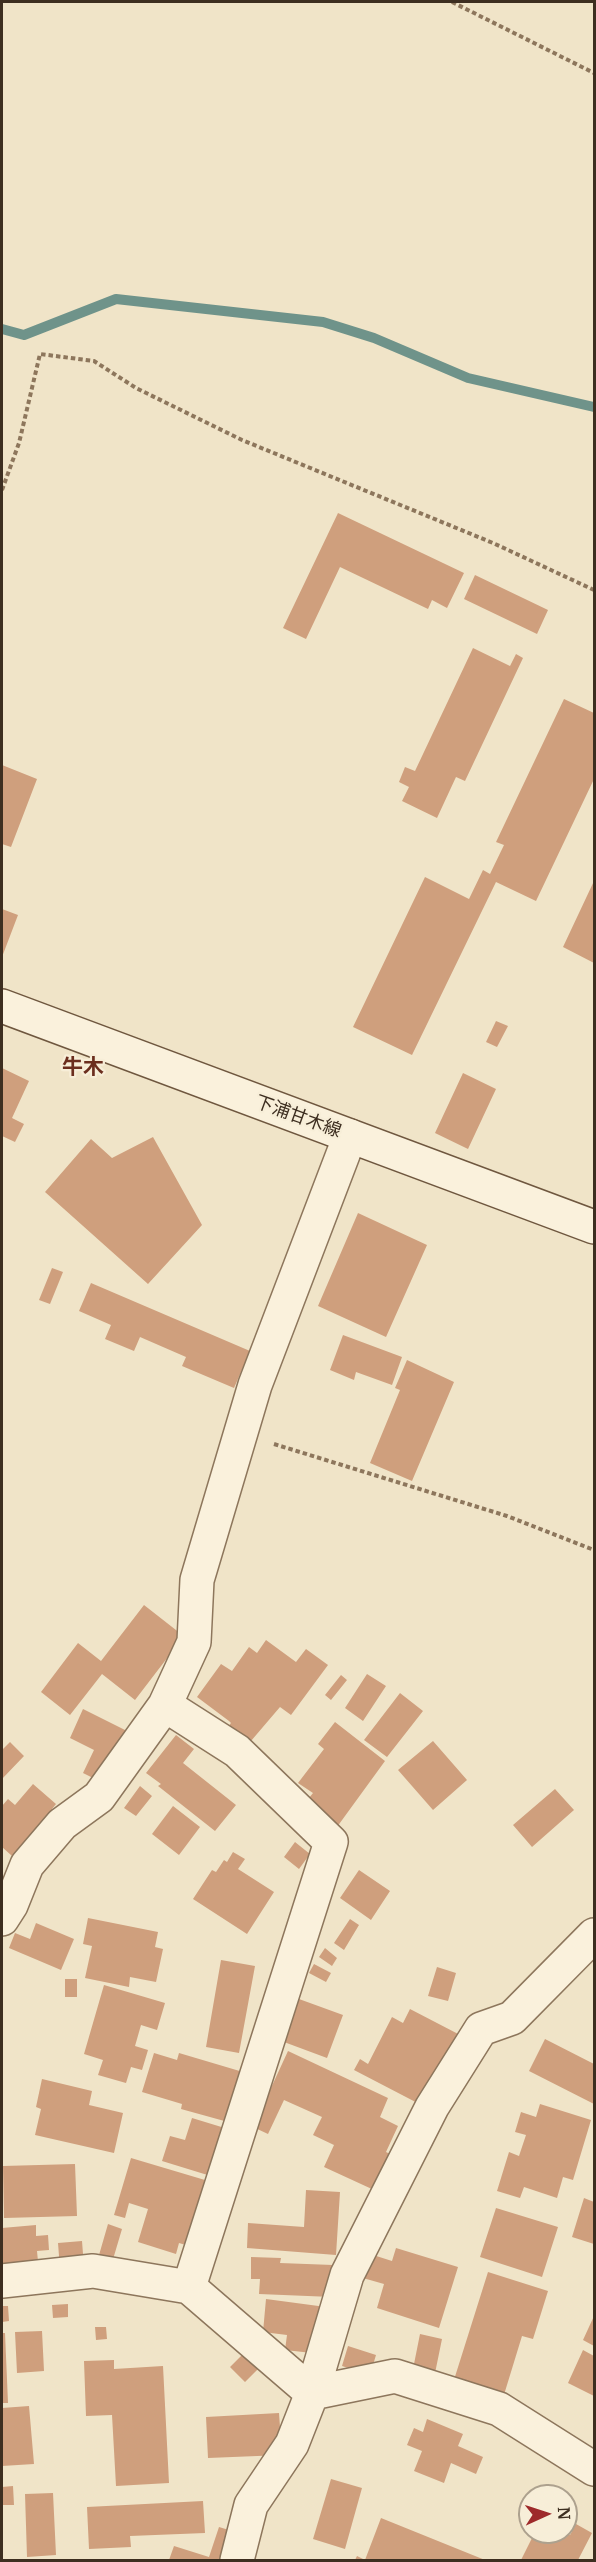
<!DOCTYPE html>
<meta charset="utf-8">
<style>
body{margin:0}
#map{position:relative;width:596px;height:2562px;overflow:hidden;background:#f0e4c8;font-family:Merriweather,serif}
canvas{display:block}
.frame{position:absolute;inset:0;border:3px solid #3d2e20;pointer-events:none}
.north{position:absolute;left:518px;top:2484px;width:60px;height:60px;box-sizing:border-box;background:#f7eed8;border:2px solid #ada18e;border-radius:50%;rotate:87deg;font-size:16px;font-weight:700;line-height:24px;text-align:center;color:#3d2e20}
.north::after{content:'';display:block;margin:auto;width:21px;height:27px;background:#9e2a2b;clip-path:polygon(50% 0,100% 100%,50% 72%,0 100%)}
</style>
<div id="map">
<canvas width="596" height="2562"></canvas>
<div class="frame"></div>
<div class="north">N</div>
</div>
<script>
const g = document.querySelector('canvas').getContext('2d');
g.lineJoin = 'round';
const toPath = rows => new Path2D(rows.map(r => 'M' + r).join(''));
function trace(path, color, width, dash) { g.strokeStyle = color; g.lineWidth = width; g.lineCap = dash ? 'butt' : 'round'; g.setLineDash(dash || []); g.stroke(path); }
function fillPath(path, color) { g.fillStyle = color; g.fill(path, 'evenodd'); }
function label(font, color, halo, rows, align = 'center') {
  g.font = font + ' Merriweather,"Noto Sans JP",serif'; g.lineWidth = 4.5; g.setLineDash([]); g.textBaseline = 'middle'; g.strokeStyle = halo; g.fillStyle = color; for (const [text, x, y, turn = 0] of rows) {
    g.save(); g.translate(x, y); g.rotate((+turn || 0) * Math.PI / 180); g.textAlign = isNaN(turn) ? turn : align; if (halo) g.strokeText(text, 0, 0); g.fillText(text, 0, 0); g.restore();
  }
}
trace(toPath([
 [2,329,24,335,116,299,323,322,374,338,468,378,594,407]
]), '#6f938a', 10);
fillPath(toPath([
 [338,513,464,573,447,608,432,600,428,609,340,567,306,639,283,628],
 [475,575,548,610,537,634,464,599],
 [473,648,510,666,516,654,523,658,465,781,456,777,437,818,402,801,409,787,399,782,405,767,415,771],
 [564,699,594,713,594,779,536,901,496,882,412,1055,353,1027,425,877,469,899,483,870,490,874,504,845,496,842],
 [2,765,37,779,11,847,2,844],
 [594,881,594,963,563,947],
 [2,909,18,915,2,957],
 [496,1021,508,1026,497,1047,486,1042],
 [2,1068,29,1081,12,1118,24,1124,15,1142,2,1136],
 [463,1073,496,1089,468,1149,435,1133],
 [153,1137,202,1225,148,1284,45,1192,91,1139,112,1158],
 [358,1213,427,1245,386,1337,318,1306],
 [52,1268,63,1272,50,1304,39,1300],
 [91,1283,250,1351,234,1388,182,1366,186,1357,140,1337,134,1351,105,1339,111,1325,79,1311],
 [343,1335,402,1357,392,1385,356,1372,354,1380,330,1370],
 [407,1360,454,1382,412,1481,370,1463,400,1390,395,1388],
 [144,1605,190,1641,178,1658,171,1653,135,1700,102,1674,70,1715,41,1692,78,1643,101,1661],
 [266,1640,296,1662,306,1649,328,1665,291,1715,280,1707,245,1748,224,1732,231,1723,229,1721,197,1697,221,1664,232,1671,249,1647,257,1653],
 [367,1674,386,1686,363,1721,345,1708],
 [341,1675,347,1680,331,1700,325,1695],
 [400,1693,423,1711,387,1757,364,1740],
 [83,1709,133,1734,107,1785,83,1773,94,1750,70,1738],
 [335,1722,385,1761,337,1827,305,1803,313,1793,298,1783,324,1749,318,1744],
 [176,1735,194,1749,183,1763,236,1805,215,1831,158,1786,161,1784,146,1773],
 [433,1741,467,1780,433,1810,398,1770],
 [10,1742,24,1756,2,1779,2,1750],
 [33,1784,56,1804,52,1809,61,1817,21,1864,2,1847,2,1806,8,1799,15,1805],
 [140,1786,152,1796,136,1816,124,1808],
 [555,1789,574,1810,532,1847,513,1825],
 [173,1806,200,1827,179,1855,152,1834],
 [295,1842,310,1854,299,1869,284,1857],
 [233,1852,245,1859,238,1869,274,1892,247,1934,193,1899,212,1870,216,1872,224,1860,227,1862],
 [359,1870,390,1891,371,1920,340,1898],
 [88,1918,158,1932,155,1947,163,1949,156,1982,130,1977,129,1987,85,1978,92,1946,83,1944],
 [350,1919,359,1925,344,1950,334,1943],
 [36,1923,74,1939,61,1970,9,1948,15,1933,30,1939],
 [325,1948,337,1958,332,1966,319,1957],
 [221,1960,255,1966,239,2053,206,2047],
 [314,1964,331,1973,326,1982,309,1973],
 [437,1967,456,1973,448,2001,428,1996],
 [65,1979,77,1979,77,1997,65,1997],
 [104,1985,165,2003,157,2030,141,2025,135,2046,148,2050,142,2070,131,2067,126,2083,98,2075,103,2060,84,2054],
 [299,1999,343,2015,327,2058,284,2042],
 [410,2009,462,2036,429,2109,354,2070,360,2059,368,2064,392,2017,403,2023],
 [545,2039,594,2064,594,2104,529,2071],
 [288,2051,388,2098,380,2117,398,2126,386,2152,390,2154,374,2190,324,2167,334,2145,313,2135,322,2117,284,2100,268,2134,253,2127],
 [154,2053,177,2060,179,2053,243,2072,228,2122,181,2109,182,2104,142,2092],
 [42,2079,92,2091,89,2105,123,2113,114,2153,35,2135,41,2109,36,2107],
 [540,2104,591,2120,573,2180,563,2177,557,2198,524,2187,520,2198,497,2191,509,2152,519,2156,526,2135,515,2132,521,2112,536,2117],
 [192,2118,228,2129,214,2177,162,2161,170,2136,185,2140],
 [131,2158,215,2183,196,2248,179,2243,176,2254,138,2242,148,2209,129,2203,125,2218,114,2215],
 [75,2164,77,2216,4,2218,3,2166],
 [306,2190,340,2192,336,2255,247,2248,248,2223,304,2227],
 [584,2198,594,2202,594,2244,572,2237],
 [496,2208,558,2227,542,2277,480,2257],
 [108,2224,122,2229,111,2266,97,2262],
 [36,2225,36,2236,48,2235,49,2250,37,2251,39,2272,2,2274,2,2228],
 [82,2241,84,2267,60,2269,58,2243],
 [396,2248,458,2267,439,2328,377,2308,384,2284,363,2278,370,2254,392,2261],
 [251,2257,281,2258,280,2263,333,2265,332,2297,259,2294,260,2279,251,2279],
 [488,2272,548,2291,533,2339,522,2336,503,2398,453,2383],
 [266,2299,326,2307,321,2354,285,2350,287,2335,263,2332],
 [68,2304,68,2317,53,2318,52,2305],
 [2,2306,8,2306,9,2321,2,2322],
 [594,2316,594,2346,583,2340],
 [95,2327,106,2327,107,2339,96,2340],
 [42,2331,44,2371,17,2373,15,2332],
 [2,2333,5,2333,8,2403,2,2403],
 [420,2334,442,2339,434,2378,412,2374],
 [348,2346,376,2355,370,2375,342,2366],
 [583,2350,594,2356,594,2396,568,2383],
 [245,2352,260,2367,245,2382,230,2367],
 [114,2360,114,2369,163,2366,169,2483,116,2486,112,2415,86,2416,84,2361],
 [29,2406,34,2464,2,2466,2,2408],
 [279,2413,282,2455,208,2458,206,2417],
 [427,2419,463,2434,458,2446,483,2457,476,2474,451,2463,444,2483,414,2471,422,2451,407,2445,414,2428,423,2432],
 [331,2479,362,2488,345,2549,313,2539],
 [13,2486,14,2505,2,2505,2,2487],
 [53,2493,56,2555,27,2557,25,2494],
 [203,2501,205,2533,130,2536,131,2547,89,2549,87,2507],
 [381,2518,485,2560,355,2560,357,2556,365,2560],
 [576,2524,592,2533,578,2560,521,2560,535,2532,565,2532,570,2535],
 [219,2527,242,2534,233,2560,169,2560,174,2546,209,2557]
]), '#cf9f7d');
const minor = toPath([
 [165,1705,194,1642,197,1580,255,1385,350,1136],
 [2,1919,11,1905,27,1865,62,1824,99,1797,165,1705,237,1751,331,1842,189,2287],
 [2,2281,93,2271,189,2287,312,2393],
 [312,2393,395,2376,499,2409,594,2469],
 [237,2560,251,2505,292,2444,312,2393,347,2275,432,2107,481,2029,512,2018,594,1935]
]);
const secondary = toPath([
 [2,1006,594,1227]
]);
trace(minor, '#8d765c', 36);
trace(secondary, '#6f573f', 36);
trace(toPath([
 [452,2,594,73],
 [2,490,19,443,40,354,94,361,136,388,242,440,493,543,594,590],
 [274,1444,507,1516,594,1550]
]), '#8d765c', 4, [4.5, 3]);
trace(minor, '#faf1dc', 33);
trace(secondary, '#faf1dc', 33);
label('18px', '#3d2e20', '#f7eed8', [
 ["下浦甘木線",298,1117,20]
]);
label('bold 21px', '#6b2e1e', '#f7eed8', [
 ["牛木",83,1068]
]);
</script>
